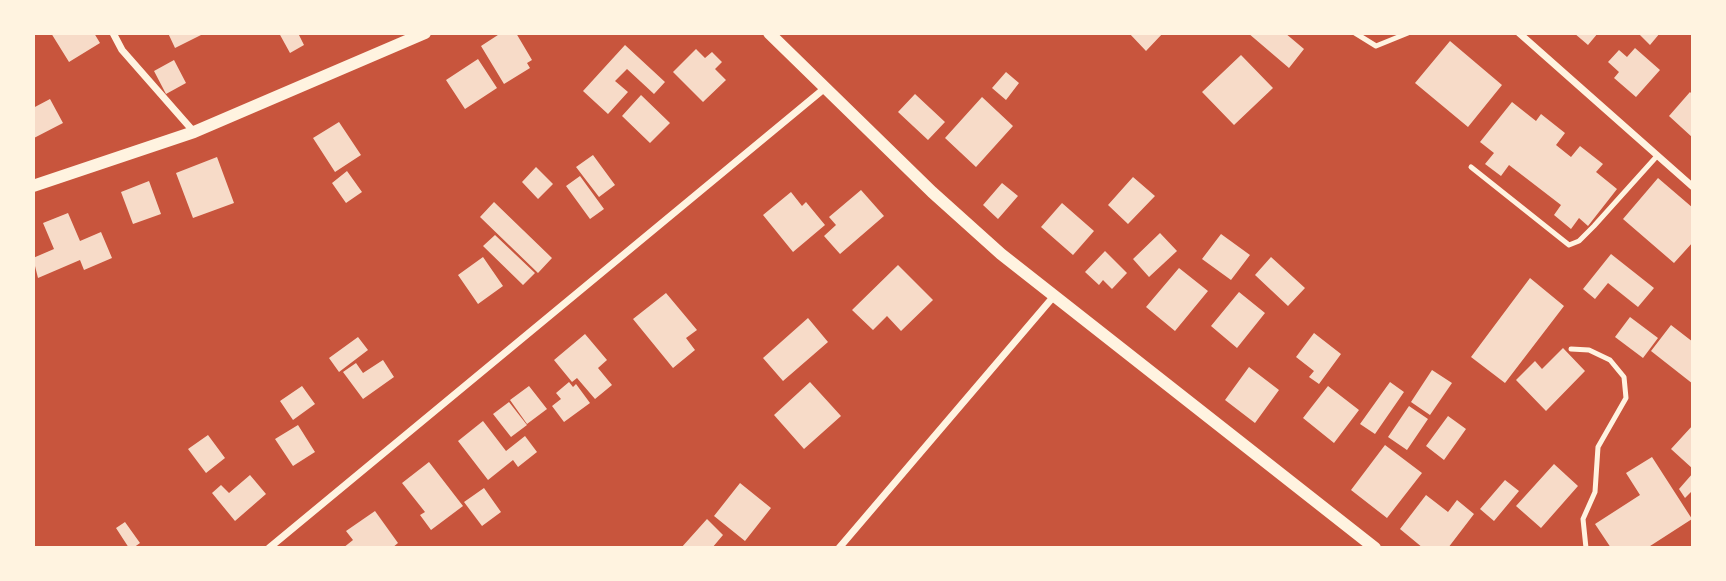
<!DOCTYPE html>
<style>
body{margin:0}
#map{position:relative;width:1726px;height:581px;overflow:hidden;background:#c8553d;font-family:"Source Serif 4",serif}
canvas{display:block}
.frame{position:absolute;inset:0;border:35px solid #fff3e0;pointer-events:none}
</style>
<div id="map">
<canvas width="1726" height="581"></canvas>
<div class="frame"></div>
</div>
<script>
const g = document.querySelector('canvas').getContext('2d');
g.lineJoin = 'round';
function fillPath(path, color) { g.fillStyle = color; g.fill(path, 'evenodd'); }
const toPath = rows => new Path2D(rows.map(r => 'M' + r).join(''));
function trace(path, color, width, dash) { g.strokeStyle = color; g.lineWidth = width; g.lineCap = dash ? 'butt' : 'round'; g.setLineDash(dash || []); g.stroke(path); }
fillPath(toPath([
 [51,33,94,33,100,43,69,62],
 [168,33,205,33,175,48],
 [279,33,298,33,304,45,290,53],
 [501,33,516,33,532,60,527,63,530,68,504,84,481,46],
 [1129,33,1163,33,1146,51],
 [1248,33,1285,33,1304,49,1289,68],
 [1574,33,1598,33,1588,45],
 [1638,33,1660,33,1650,45],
 [1450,41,1502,85,1468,127,1415,83],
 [625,45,665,82,654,94,627,69,615,81,628,92,608,114,583,91],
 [1635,48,1660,70,1636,97,1614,78,1619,72,1608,62,1619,50,1627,57],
 [696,49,705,58,712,52,722,62,715,69,726,80,703,102,673,72],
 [1241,55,1273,88,1234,125,1202,92],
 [478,59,497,88,465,109,446,80],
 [174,60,186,83,166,94,154,71],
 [1006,72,1019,83,1006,100,992,88],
 [1690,92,1693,95,1693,138,1669,116],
 [915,94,945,122,928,140,898,112],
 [641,95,670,123,650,143,622,116],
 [982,97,1013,126,976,167,945,138],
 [50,99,63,123,34,138,33,108],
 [1512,102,1536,121,1541,114,1565,133,1556,145,1571,157,1580,146,1603,164,1596,172,1617,189,1588,226,1579,218,1571,229,1554,215,1561,205,1509,165,1501,176,1485,164,1494,153,1480,142],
 [339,122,361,155,335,172,313,138],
 [593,155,615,185,599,197,576,167],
 [217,157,234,203,193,218,176,173],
 [536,167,553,184,538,199,522,182],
 [347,171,362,192,346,203,332,183],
 [580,176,604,209,590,219,566,186],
 [1133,177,1155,196,1128,224,1108,205],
 [1658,178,1693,208,1693,242,1674,263,1623,219],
 [149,181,161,214,133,224,121,192],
 [1002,183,1018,196,998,219,983,205],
 [861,190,884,216,840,254,824,236,836,225,829,217],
 [791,192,802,206,806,202,825,225,793,252,763,215],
 [494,202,552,258,538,273,480,217],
 [1062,203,1094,231,1073,255,1041,227],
 [68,213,80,241,101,232,112,258,84,270,80,260,38,278,33,258,54,249,43,223],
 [1160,233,1177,251,1149,277,1133,259],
 [1221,234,1250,255,1231,280,1202,259],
 [495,235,535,273,523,285,483,246],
 [1105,251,1127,273,1112,289,1103,280,1099,285,1085,272],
 [1611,254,1654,288,1638,307,1608,283,1595,299,1583,289],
 [483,257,503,286,478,304,458,275],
 [1271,257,1305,288,1288,306,1255,275],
 [898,265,933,300,901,331,887,316,873,330,852,310],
 [1179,268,1208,291,1175,331,1146,307],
 [1530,278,1564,306,1505,383,1471,357],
 [1239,292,1265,313,1237,348,1211,326],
 [666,293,697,330,686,338,695,350,673,368,633,319],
 [1630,317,1658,338,1643,358,1615,337],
 [808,318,828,342,783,381,763,358],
 [1671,325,1693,342,1693,384,1651,351],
 [1314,333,1341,354,1319,384,1309,377,1314,371,1296,357],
 [585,334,607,360,598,368,612,385,595,399,577,378,572,382,554,360],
 [358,337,368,350,339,372,329,358],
 [1563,348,1585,371,1546,411,1516,380,1535,361,1542,369],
 [383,360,394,377,363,399,343,372,356,363,363,373],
 [1249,367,1279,390,1255,423,1225,400],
 [1432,370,1452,383,1430,415,1411,402],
 [569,382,573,387,576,384,590,403,564,422,552,406,561,399,556,393],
 [810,382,841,416,804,449,774,415],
 [1390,382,1404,392,1375,434,1360,424],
 [302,386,315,404,293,420,280,401],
 [529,386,547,409,527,424,510,400],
 [1328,386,1359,410,1334,443,1303,418],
 [509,402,527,425,511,437,493,414],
 [1409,406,1428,419,1407,450,1388,437],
 [1448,416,1466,429,1444,460,1426,446],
 [483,421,506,451,525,436,537,452,518,467,513,460,488,480,458,441],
 [298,425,315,452,293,466,275,439],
 [1693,425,1693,469,1671,449],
 [208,435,225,458,206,473,188,449],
 [1385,445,1422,473,1387,518,1351,490],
 [1652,457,1692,519,1647,548,1611,548,1595,524,1640,495,1626,473],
 [429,462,463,506,431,530,420,515,425,512,402,483],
 [1554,464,1578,486,1541,528,1516,506],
 [1693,473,1693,490,1685,498,1679,489],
 [250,475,266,494,235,521,212,493,221,485,229,493],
 [1505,480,1519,491,1494,521,1480,509],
 [740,483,771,508,745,541,714,516],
 [484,488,501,512,482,526,464,502],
 [1426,495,1448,512,1457,500,1474,514,1448,548,1423,548,1400,529],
 [375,511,398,543,392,548,343,548,353,540,346,531],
 [707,519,723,535,712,548,681,548],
 [125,522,140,543,133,548,129,548,116,528]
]), '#f7dbc8');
trace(toPath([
 [1355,33,1376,46,1408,33],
 [1471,167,1569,245,1579,241,1594,226,1657,156],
 [1571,349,1589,350,1610,360,1624,377,1626,398,1598,447,1595,492,1583,519,1586,548]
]), '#fff3e0', 5);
trace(toPath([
 [113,33,122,50,194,132],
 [1519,33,1693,187],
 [269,548,825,88],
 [839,548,1054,296]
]), '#fff3e0', 7);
trace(toPath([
 [769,33,932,192,1001,254,1375,548],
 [33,186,194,132,425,33]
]), '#fff3e0', 12);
</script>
